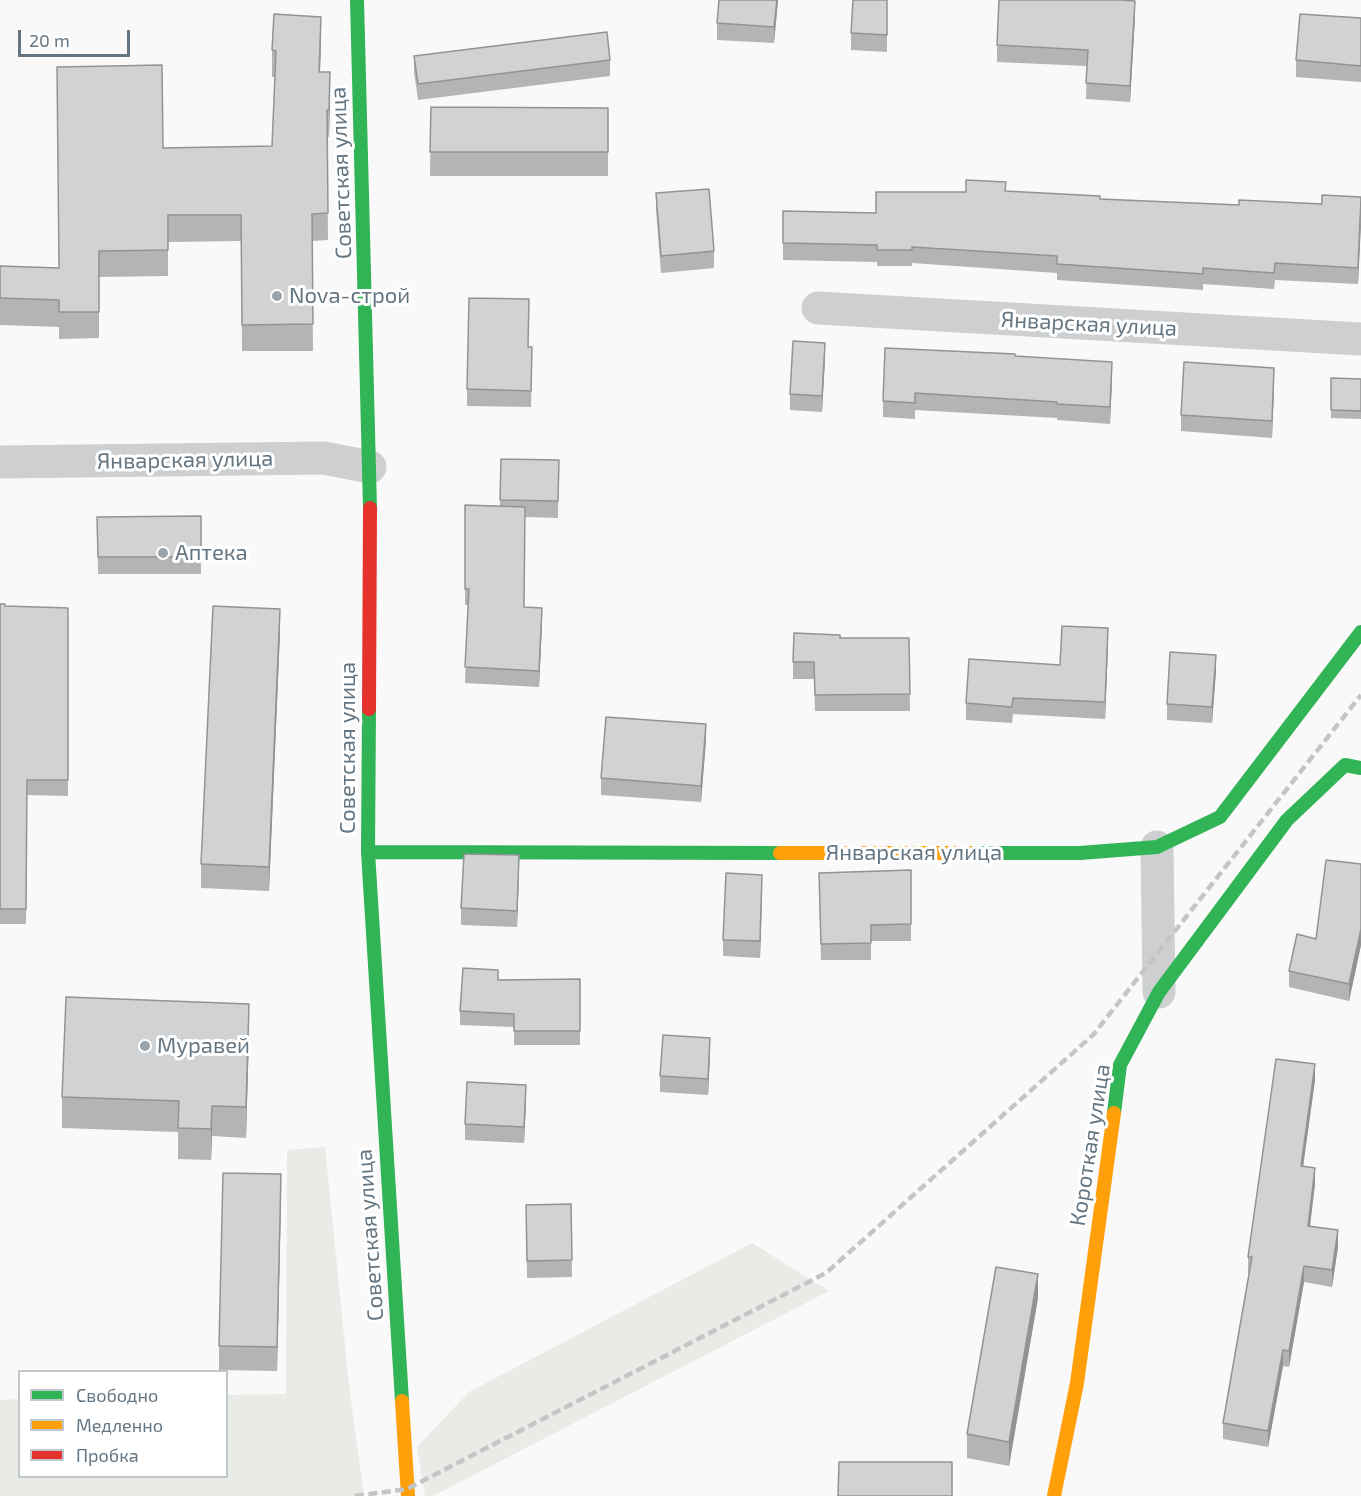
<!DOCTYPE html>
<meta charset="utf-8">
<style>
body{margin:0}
#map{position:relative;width:1361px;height:1496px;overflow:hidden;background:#f9f9f9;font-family:"Exo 2",sans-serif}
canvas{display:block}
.legend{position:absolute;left:18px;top:1370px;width:210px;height:108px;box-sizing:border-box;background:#fff;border:2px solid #c1c8cd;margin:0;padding:8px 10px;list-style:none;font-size:18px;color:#657683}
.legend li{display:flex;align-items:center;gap:12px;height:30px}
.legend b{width:30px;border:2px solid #c1c8cd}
.scale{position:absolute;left:18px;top:30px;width:112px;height:27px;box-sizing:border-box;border:3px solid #657683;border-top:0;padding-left:8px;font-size:18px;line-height:21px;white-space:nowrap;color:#657683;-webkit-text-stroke:4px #fff;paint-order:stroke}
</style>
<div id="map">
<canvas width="1361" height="1496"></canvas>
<ul class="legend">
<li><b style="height:8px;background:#30b455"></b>Свободно</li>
<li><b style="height:8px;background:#ff9f0a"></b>Медленно</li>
<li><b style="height:8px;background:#e5322d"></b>Пробка</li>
</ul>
<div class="scale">20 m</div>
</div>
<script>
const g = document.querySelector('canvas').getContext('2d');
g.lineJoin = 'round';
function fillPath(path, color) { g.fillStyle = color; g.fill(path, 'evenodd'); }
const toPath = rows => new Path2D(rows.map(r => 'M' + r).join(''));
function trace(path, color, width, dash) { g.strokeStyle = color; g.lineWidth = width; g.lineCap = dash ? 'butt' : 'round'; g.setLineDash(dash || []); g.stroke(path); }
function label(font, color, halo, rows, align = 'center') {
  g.font = font + ' "Exo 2",sans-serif'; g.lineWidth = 6; g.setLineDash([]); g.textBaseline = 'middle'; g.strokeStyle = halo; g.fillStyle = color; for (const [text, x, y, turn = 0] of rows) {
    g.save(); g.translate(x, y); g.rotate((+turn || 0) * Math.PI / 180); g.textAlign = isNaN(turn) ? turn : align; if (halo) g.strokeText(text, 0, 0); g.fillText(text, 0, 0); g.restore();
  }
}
fillPath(toPath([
 [325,1147,349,1386,364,1496,0,1496,0,1400,19,1399,20,1476,226,1476,227,1395,286,1394,287,1150],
 [752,1243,829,1291,433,1496,425,1496,417,1447,469,1392]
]), '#e8ebe6');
trace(toPath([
 [818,308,1361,339],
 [0,462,324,458,370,467],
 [1157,847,1159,992]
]), '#cecfd0', 33);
trace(toPath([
 [357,0,370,508],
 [369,709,368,852,402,1401],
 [368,852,780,853],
 [970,853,1080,853,1157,847,1220,817,1361,632],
 [1114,1113,1120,1065,1159,992,1287,820,1345,765,1361,768]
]), '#30b455', 14);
trace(toPath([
 [780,853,970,853],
 [402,1401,408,1496],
 [1054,1496,1077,1383,1114,1113]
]), '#ff9f0a', 14);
trace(toPath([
 [369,709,370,508]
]), '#e5322d', 14);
trace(toPath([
 [355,1496,407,1489,826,1273,1093,1035,1361,695]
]), '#c3c5c6', 4.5, [9, 4.5]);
fillPath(toPath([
 [719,0,778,0,774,43,717,40,717,23],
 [887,0,887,52,851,50,851,33],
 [1135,17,1130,102,1086,99,1087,66,997,62,997,45],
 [1361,18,1361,82,1296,77,1296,60],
 [321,43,320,72,330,98,329,137,327,137,328,240,312,241,313,351,242,351,241,241,168,242,168,276,99,277,99,338,59,339,59,327,0,325,0,266,59,268,163,148,272,146,275,77,272,77,272,50],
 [414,56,610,60,610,76,418,100,414,72],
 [431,107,608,108,608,176,430,176],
 [1006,191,1100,199,1239,205,1322,204,1361,197,1358,284,1275,280,1274,289,1203,284,1203,290,1057,280,1057,273,912,263,912,266,877,266,877,262,783,260,783,211,876,213],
 [656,193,714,251,714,268,661,273,656,210],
 [528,347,532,364,531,407,467,406,467,389],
 [1015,356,1112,378,1110,424,1057,420,1057,418,915,410,915,419,883,417,883,401],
 [825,359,822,412,790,410,790,394],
 [1331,378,1361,379,1361,419,1331,418],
 [1274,385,1272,438,1181,431,1181,415],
 [559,460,558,518,525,517,524,607,542,623,539,687,465,683,468,605,465,605,465,505,500,506,500,500],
 [201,516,201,574,98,574,97,517],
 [0,604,5,606,68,608,68,796,27,795,26,924,0,924],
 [280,633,269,891,201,888,201,864],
 [840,638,909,638,910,711,815,711,814,679,793,679,793,662],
 [1108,645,1105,719,1013,714,1012,723,966,720,966,703],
 [1216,671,1212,723,1167,720,1167,704],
 [706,740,701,802,601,795,601,778],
 [1361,864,1361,945,1349,1001,1289,987,1289,971,1316,939],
 [911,870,911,941,871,941,871,960,821,960,819,889],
 [519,871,517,927,461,925,461,908],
 [762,892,760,958,723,956,723,940],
 [580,979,580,1045,514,1045,514,1027,460,1025,460,1011,498,980],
 [249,1035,246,1138,212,1136,211,1160,178,1159,178,1132,62,1128,62,1097],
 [710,1055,708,1095,660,1092,660,1076],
 [1315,1080,1303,1166,1315,1184,1310,1226,1338,1247,1332,1287,1304,1282,1289,1367,1283,1366,1268,1447,1223,1439,1223,1423,1249,1273,1248,1273,1248,1257],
 [526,1101,524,1143,465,1140,465,1124],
 [281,1198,277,1371,219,1370,219,1346],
 [571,1204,572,1277,527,1278,526,1205],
 [1038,1298,1009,1466,967,1458,967,1434]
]), '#b3b5b5');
fillPath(toPath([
 [777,0,778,0,774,43,774,27],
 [1135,1,1135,17,1130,102,1130,86],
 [321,17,321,43,319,98,319,72],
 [330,72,330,98,329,137,329,110],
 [1361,208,1361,225,1358,284,1358,268],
 [825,343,825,359,822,412,822,396],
 [1112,362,1112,378,1110,424,1110,407],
 [1274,368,1274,385,1272,438,1272,421],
 [542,608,542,623,539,687,539,671],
 [280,609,280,633,269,891,269,867],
 [1108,628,1108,645,1105,719,1105,702],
 [1216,655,1216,671,1212,723,1212,707],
 [706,724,706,740,701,802,701,786],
 [519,855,519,871,517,927,517,911],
 [762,875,762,892,760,958,760,941],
 [1361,929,1361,945,1349,1001,1349,984],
 [249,1004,249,1035,246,1138,246,1107],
 [710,1038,710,1055,708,1095,708,1079],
 [1315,1064,1315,1080,1301,1182,1301,1166],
 [526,1085,526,1101,524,1143,524,1127],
 [212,1106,212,1136,211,1160,211,1129],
 [1315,1168,1315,1184,1308,1242,1308,1226],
 [281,1174,281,1198,277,1371,277,1347],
 [1338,1230,1338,1247,1332,1287,1332,1270],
 [1304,1266,1304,1282,1289,1367,1289,1351],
 [1038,1274,1038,1298,1009,1466,1009,1442],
 [1283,1350,1283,1366,1268,1447,1268,1431]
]), '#929394');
const building = toPath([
 [719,0,777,0,774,27,717,23,719,0],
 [853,0,887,0,887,35,851,33,853,0],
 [999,0,1121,0,1135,1,1130,86,1086,83,1088,50,997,45,999,0],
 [274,14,321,17,319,72,330,72,329,110,327,110,328,213,312,214,313,324,242,325,241,215,168,215,168,250,99,251,99,312,59,312,59,300,0,298,0,266,59,268,57,67,162,65,163,148,272,146,276,51,272,50,274,14],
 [1300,14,1361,18,1361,66,1296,60,1300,14],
 [607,32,610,60,418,84,414,56,607,32],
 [431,107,608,108,608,152,430,152,431,107],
 [966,180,1006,182,1005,191,1100,196,1100,199,1239,205,1239,200,1322,204,1322,195,1361,197,1358,268,1275,263,1274,273,1203,268,1203,274,1057,264,1057,256,912,247,912,250,877,250,877,245,783,243,783,211,876,213,876,192,966,192,966,180],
 [709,189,714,251,661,256,656,193,709,189],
 [469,298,529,299,528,347,532,347,531,391,467,389,469,298],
 [793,341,825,343,822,396,790,394,793,341],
 [885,348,1015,354,1015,356,1112,362,1110,407,1057,404,1057,402,915,393,915,403,883,401,885,348],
 [1184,362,1274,368,1272,421,1181,415,1184,362],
 [1331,378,1361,379,1361,411,1331,410,1331,378],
 [501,459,559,460,558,501,500,500,501,459],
 [465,505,525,507,524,607,542,608,539,671,465,667,469,589,465,589,465,505],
 [201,516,201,557,98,557,97,517,201,516],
 [0,604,5,604,5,606,68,608,68,780,27,780,26,909,0,909,0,604],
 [213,606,280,609,269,867,201,864,213,606],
 [1062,626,1108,628,1105,702,1013,698,1012,707,966,703,969,659,1060,665,1062,626],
 [794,633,840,635,840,638,909,638,910,694,815,695,814,662,793,662,794,633],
 [1170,652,1216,655,1212,707,1167,704,1170,652],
 [606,717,706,724,701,786,601,778,606,717],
 [464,854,519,855,517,911,461,908,464,854],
 [1326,860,1361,864,1361,929,1349,984,1289,971,1297,934,1316,939,1326,860],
 [911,870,911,924,871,925,871,943,821,944,819,873,911,870],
 [726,873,762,875,760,941,723,940,726,873],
 [463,968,498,970,498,980,580,979,580,1031,514,1031,514,1014,460,1011,463,968],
 [66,997,249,1004,246,1107,212,1106,211,1129,178,1128,179,1101,62,1097,66,997],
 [663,1035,710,1038,708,1079,660,1076,663,1035],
 [1276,1059,1315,1064,1301,1166,1315,1168,1308,1226,1338,1230,1332,1270,1304,1266,1289,1351,1283,1350,1268,1431,1223,1423,1252,1257,1248,1257,1276,1059],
 [467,1082,526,1085,524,1127,465,1124,467,1082],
 [223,1173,281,1174,277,1347,219,1346,223,1173],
 [571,1204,572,1260,527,1261,526,1205,571,1204],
 [996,1267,1038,1274,1009,1442,967,1434,996,1267],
 [839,1462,952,1462,952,1496,838,1496,839,1462]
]);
fillPath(building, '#d0d2d3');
trace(building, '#929394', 1.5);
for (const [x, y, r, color] of [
 [277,296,6,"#99a4ac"],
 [163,553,6,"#99a4ac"],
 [145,1046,6,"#99a4ac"]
]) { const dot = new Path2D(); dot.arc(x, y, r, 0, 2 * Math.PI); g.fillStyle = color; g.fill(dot); trace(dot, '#fff', 2); }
label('22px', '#657683', '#fff', [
 ["Советская улица",341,173,-92],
 ["Январская улица",1089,324,3],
 ["Январская улица",185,460,-1],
 ["Советская улица",348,748,-90],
 ["Январская улица",914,853],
 ["Короткая улица",1090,1145,-81],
 ["Советская улица",370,1235,-94]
]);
label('22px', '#657683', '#fff', [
 ["Nova-строй",289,296],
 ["Аптека",175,553],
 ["Муравей",157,1046]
], 'left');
</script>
